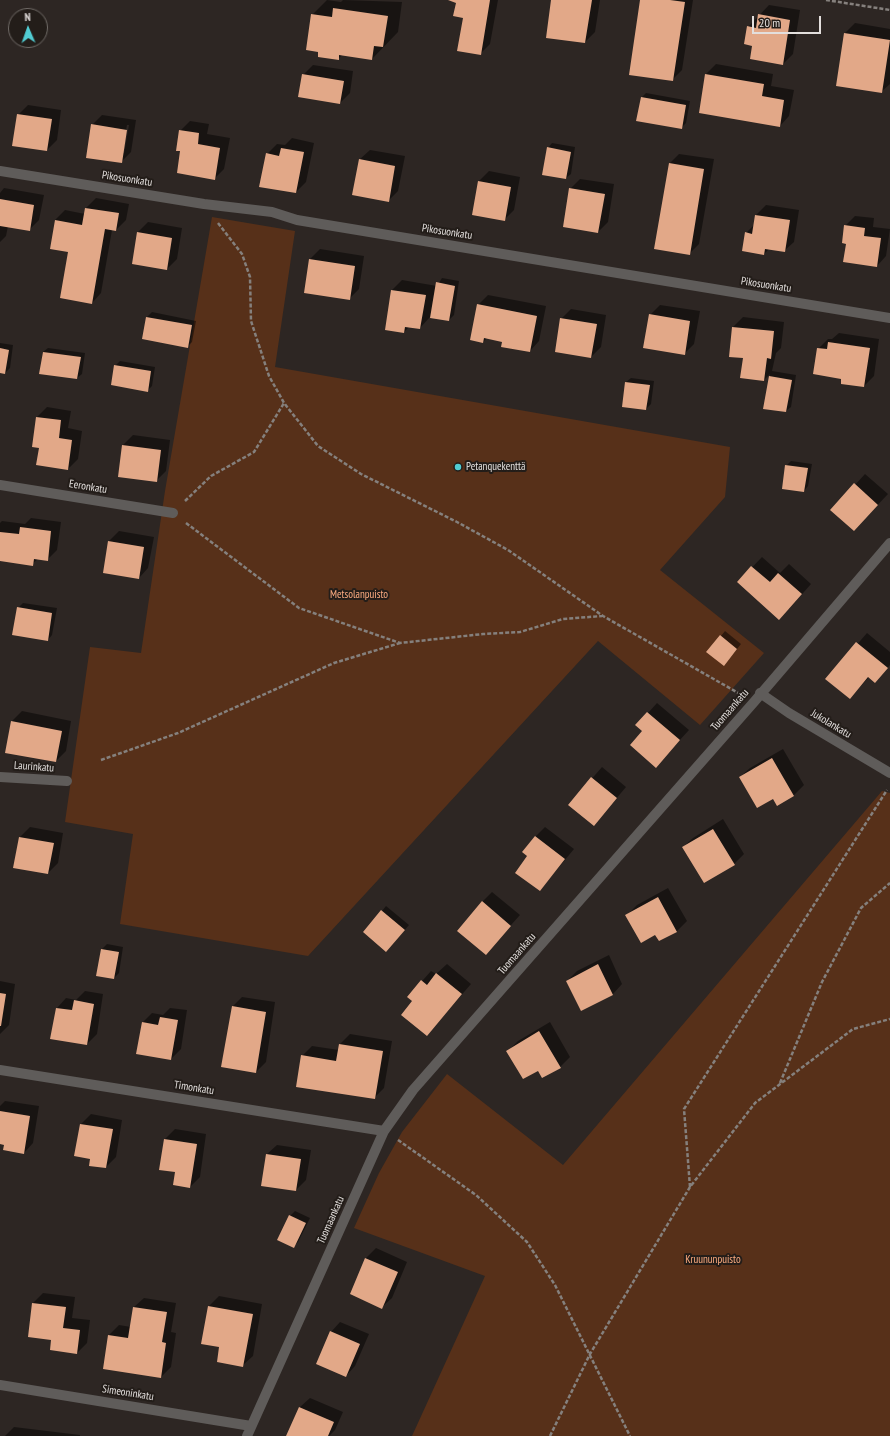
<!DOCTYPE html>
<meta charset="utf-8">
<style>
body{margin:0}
#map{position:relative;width:890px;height:1436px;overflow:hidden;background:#2d2623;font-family:"PT Sans Narrow",sans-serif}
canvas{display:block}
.north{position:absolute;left:8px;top:8px;width:40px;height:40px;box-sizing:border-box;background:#231d19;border:1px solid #706b67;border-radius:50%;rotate:358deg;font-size:11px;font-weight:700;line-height:16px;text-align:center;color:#e3dfdd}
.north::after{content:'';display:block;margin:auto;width:14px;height:18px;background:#51ccd2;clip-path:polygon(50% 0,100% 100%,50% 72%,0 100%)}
.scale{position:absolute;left:752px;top:16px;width:69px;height:18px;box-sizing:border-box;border:2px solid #e3dfdd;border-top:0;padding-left:5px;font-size:12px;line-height:14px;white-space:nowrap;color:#e3dfdd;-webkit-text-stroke:3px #231d19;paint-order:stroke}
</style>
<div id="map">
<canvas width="890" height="1436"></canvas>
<div class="north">N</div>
<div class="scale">20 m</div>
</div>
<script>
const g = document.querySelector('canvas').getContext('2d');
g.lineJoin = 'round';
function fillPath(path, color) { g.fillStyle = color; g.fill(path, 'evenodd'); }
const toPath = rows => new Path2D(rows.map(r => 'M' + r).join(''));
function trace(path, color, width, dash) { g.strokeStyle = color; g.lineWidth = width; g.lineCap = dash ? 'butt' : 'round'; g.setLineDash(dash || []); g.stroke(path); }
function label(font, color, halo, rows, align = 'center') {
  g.font = font + ' "PT Sans Narrow",sans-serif'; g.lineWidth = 4; g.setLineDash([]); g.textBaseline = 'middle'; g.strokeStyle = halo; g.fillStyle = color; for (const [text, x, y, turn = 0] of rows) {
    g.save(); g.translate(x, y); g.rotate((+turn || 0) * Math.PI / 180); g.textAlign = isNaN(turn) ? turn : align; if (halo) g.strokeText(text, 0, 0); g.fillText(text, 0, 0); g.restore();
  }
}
fillPath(toPath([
 [212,217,295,231,275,367,730,447,725,497,660,570,764,653,700,725,598,641,308,956,120,924,133,834,65,822,90,647,141,653,165,491],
 [882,791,890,793,890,1436,412,1436,485,1276,354,1228,379,1173,402,1132,447,1074,563,1165]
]), '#573019');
fillPath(toPath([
 [327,0,341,2,343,0,402,2,398,32,372,59,343,54,338,59,312,15],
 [449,0,498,0,490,44,480,54,457,2],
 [552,0,600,0,595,32,585,42],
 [641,0,693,0,682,70,672,80],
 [769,5,800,10,793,54,783,64,748,27],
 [855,23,890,29,890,84,881,92,845,33],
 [716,64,773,74,771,86,794,90,789,116,780,126,706,74],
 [313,65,353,71,350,93,340,103,303,75],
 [646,93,690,101,686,123,681,128,642,97],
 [28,105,61,110,57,140,47,150,18,115],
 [102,115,136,120,131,152,121,162,92,125],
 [127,125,129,125,124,153,122,153],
 [190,121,209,124,207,134,230,138,224,169,214,179,182,151,180,131],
 [292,138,314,143,306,182,296,192,267,154,277,144,285,145],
 [552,143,575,147,571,174,566,178,548,148],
 [370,150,405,156,398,191,388,201,360,159],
 [679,154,714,159,699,244,689,254,669,164],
 [489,171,520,177,514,210,504,220,473,214,479,181],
 [580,179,614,184,608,222,598,232,570,189],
 [4,188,44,195,39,220,29,230,8,226,6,236,0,242,0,193],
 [96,198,129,204,126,220,116,230,112,230,101,293,92,303,55,220,65,210,85,214,86,208],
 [766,205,799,210,794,242,784,251,769,249,764,254,746,233,755,224,756,215],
 [855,216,874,218,873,227,890,229,886,256,877,266,847,243,845,226],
 [148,222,182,228,177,259,167,269,133,263,138,232],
 [320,249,364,256,359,289,349,299,310,259],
 [442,278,459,281,454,315,449,320,430,317,420,328,409,327,404,332,392,290,402,280,437,286],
 [488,295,546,306,539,341,530,351,503,341,487,338,483,342,478,305],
 [660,305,700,311,694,344,684,354,650,315],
 [571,309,606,315,601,347,591,357,561,319],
 [152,312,196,321,192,342,188,346,147,317],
 [743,317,784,322,781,348,776,353,772,371,796,375,791,407,786,411,765,408,770,374,764,380,744,357,730,356,733,327],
 [839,333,879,339,874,376,864,386,842,378,818,349,828,339,832,339],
 [0,343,13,345,10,368,5,373,0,372],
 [48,348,85,353,82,374,77,378,40,373,43,352],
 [120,361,155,367,152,386,147,391,115,366],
 [631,378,654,381,651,404,646,409,626,382],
 [47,407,71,411,68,428,82,431,78,459,68,469,40,447,33,446,37,417],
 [133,435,170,440,166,471,156,481,123,445],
 [791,461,812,464,808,486,804,491,786,466],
 [865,474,888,494,854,530,832,510],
 [31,518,61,522,57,550,47,560,38,559,32,564,0,560,0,523,2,521,25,524],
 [119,531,154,537,148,568,139,578,104,573,109,541],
 [762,557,780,573,789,564,811,584,789,609,738,582],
 [23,603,57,608,52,635,48,640,18,608],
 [725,631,741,644,724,665,721,636],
 [867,633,890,652,890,665,875,682,869,677,850,698,827,679],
 [657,703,689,730,656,766,648,713],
 [22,711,71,721,66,751,56,761,12,721],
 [783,749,804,785,794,795,777,804,773,797,740,777,750,768],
 [602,767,626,787,594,825,569,805],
 [723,819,744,854,734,864,704,882,683,847,693,838],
 [30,827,63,833,58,863,48,873,14,867,20,837],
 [545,827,574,849,540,890,529,856,535,837],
 [668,888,687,921,677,931,659,940,656,933,627,915,637,905],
 [492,892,520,915,486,953,482,902],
 [386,906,409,925,391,946,382,911],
 [107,944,123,947,119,973,114,978,102,949],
 [609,955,622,984,613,994,581,1009,567,981,577,971],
 [447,964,471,984,427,1035,414,1001,408,997,431,971,436,974],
 [0,981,15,984,9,1025,0,1034],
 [85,991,103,994,97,1034,87,1044,51,1038,57,1008,66,998,76,1000],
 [242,997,275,1002,266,1062,256,1072,233,1006],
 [170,1008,187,1010,181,1049,171,1059,142,1023,152,1013,163,1015],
 [550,1022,570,1057,560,1067,538,1070,508,1051,518,1041],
 [350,1034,392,1041,384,1088,374,1098,302,1056,312,1046,339,1050,340,1044],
 [5,1101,39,1106,33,1143,24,1153,0,1143,0,1106],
 [91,1114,122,1120,116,1157,106,1167,91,1158,75,1155,81,1124],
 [175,1129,206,1134,200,1177,190,1187,177,1171,165,1139],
 [277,1145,311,1150,306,1180,296,1190,267,1154],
 [295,1211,310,1218,298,1242,293,1247,290,1216],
 [376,1248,407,1262,392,1298,382,1307,351,1294,366,1258],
 [43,1293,75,1297,72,1318,90,1320,87,1343,77,1353,52,1339,33,1303],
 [219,1296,262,1304,253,1356,243,1365,220,1346,209,1306],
 [144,1298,176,1303,171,1332,176,1333,171,1367,161,1377,109,1335,119,1325,131,1327,134,1307],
 [340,1322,369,1334,355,1366,346,1376,331,1332],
 [310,1398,343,1412,335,1430,329,1436,287,1436,300,1407],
 [14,1427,80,1435,80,1436,5,1436]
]), '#0007');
fillPath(toPath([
 [448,0,490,0,481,55,457,51,463,18,453,16,456,3],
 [551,0,592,0,585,43,546,38],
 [640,0,670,0,685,2,673,81,629,75],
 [333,8,388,16,383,47,374,46,372,60,339,55,339,60,318,57,318,52,306,50,311,14,332,17],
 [758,14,790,20,783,65,750,59,752,46,744,44,747,26,756,28],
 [844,33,890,40,882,93,836,86],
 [302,74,344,81,340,104,298,97],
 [705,74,764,84,762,96,784,100,780,127,699,113],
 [641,97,686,105,682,129,636,121],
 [17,114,52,119,47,151,12,146],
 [91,124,127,130,122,163,86,158],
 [179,130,199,133,198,144,220,148,215,180,177,173,180,151,176,151],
 [547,147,571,152,566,179,542,175],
 [281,148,304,152,296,193,259,187,266,153,279,156],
 [359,159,395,166,389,202,352,195],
 [669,163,704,169,690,255,654,249],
 [478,181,511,187,505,221,472,215],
 [569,188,605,194,598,233,563,227],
 [0,199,34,205,30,231,0,226],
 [85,208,119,213,116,231,105,229,92,304,60,298,68,252,50,249,55,220,82,225],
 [755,215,790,220,785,252,765,249,764,255,742,251,745,232,752,234],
 [844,225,865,228,864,236,881,238,877,267,843,262,846,244,842,243],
 [137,232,172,238,167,270,132,264],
 [309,259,355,266,350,300,304,293],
 [436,282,455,286,449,321,430,318],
 [391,290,426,295,420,329,405,327,404,333,385,330],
 [477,304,537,316,530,352,501,347,502,342,484,338,483,343,470,340],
 [649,314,690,321,685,355,643,348],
 [146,317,192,325,188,348,142,339],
 [560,318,597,324,591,358,555,352],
 [732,327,774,331,771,359,767,358,764,381,740,378,743,358,729,357],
 [828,342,870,348,864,387,841,384,841,379,813,374,817,348,827,349],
 [0,348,9,350,5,374,0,373],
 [43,352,81,357,77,379,39,374],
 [114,365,151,371,148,392,111,385],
 [769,376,792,380,786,412,763,409],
 [625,382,650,385,646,410,622,407],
 [36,417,61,420,59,438,72,440,68,470,36,465,39,448,32,447],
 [122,445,161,450,157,482,118,477],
 [785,465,808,468,804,492,782,489],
 [854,483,878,505,854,531,830,510],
 [20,527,51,531,48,561,34,559,33,566,0,561,0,532,19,534],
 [108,541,144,547,139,579,103,573],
 [751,566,770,582,778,573,802,594,779,620,737,582],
 [17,607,52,613,48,641,12,635],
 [720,635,737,649,724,666,706,652],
 [856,642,888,668,875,683,868,677,850,699,825,679],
 [647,712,680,740,656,768,630,745,642,731,635,725],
 [11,721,62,731,56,762,5,753],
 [772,758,794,796,777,806,773,799,757,808,739,777],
 [591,777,617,798,594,826,568,805],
 [713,829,735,865,704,883,682,847],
 [535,836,565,859,540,891,515,873,527,856,522,852],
 [19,837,54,843,48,874,13,868],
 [658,897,677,932,659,941,655,935,641,943,625,915],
 [482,901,511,926,486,955,457,931],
 [381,910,405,930,386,952,363,932],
 [101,949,119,952,114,979,96,976],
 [598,964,613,995,581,1011,566,981],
 [436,973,462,994,427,1036,401,1015,412,1001,407,997,421,980,427,985],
 [0,993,6,994,1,1026,0,1026],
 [74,1000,94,1004,87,1045,50,1039,56,1008,72,1010],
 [232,1006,266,1012,256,1073,221,1067],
 [160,1017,178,1020,171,1060,136,1054,142,1022,158,1025],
 [539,1031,561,1068,542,1078,538,1071,523,1079,506,1051],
 [339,1044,383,1051,375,1099,296,1087,301,1055,336,1061],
 [0,1111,30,1116,24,1154,3,1150,4,1145,0,1144],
 [80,1124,113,1129,106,1168,89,1166,90,1159,74,1156],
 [164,1139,197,1144,190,1188,173,1185,175,1172,159,1170],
 [266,1154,301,1159,296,1191,261,1186],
 [289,1215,306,1223,294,1248,277,1240],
 [365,1258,398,1272,382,1309,350,1294],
 [32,1303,66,1307,63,1328,80,1330,77,1354,50,1350,51,1340,28,1337],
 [208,1306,253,1314,243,1367,217,1362,219,1347,201,1344],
 [133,1307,167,1312,162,1342,166,1343,161,1378,103,1369,108,1335,128,1338],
 [330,1331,360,1344,346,1377,316,1364],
 [299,1407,334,1422,328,1436,286,1436]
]), '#e2a888');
trace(toPath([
 [826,0,890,10],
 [218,223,242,254,250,277,251,321,269,376,284,403,318,446,361,474,457,522,508,550,603,616,740,694],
 [185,501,211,476,254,452,284,403],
 [186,523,299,608,400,643,483,634,520,632,563,619,602,616],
 [101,760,178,733,334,663,400,643],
 [780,1083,822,982,861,908,890,883],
 [398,1140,476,1195,527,1242,555,1285,630,1436],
 [690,1187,684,1109,887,790],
 [550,1436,590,1354,690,1187,755,1103,853,1029,890,1019]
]), '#85807d', 2.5, [4, 2]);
trace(toPath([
 [0,171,204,204,272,212,297,220,890,318],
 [0,485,173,513],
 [760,693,789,713,890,773],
 [0,777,67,781],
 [0,1070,384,1131],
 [0,1385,251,1426],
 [247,1436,384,1131,413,1090,754,702,890,543]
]), '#5f5c5a', 10);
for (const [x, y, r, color] of [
 [458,467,4,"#51ccd2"]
]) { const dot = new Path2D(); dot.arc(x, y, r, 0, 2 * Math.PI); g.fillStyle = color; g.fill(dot); trace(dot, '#231d19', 1.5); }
label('11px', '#e3dfdd', '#231d19', [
 ["Pikosuonkatu",127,179,9],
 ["Pikosuonkatu",447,232,9],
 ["Pikosuonkatu",766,285,9],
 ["Eeronkatu",88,487,9],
 ["Tuomaankatu",730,710,-49],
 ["Jukolankatu",831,724,31],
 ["Laurinkatu",34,767,4],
 ["Tuomaankatu",517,954,-49],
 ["Timonkatu",194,1088,9],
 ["Tuomaankatu",331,1220,-66],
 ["Simeoninkatu",128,1393,9]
]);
label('11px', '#e3dfdd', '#231d19', [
 ["Petanquekenttä",466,467]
], 'left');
label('11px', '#fdac80', '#231d19', [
 ["Metsolanpuisto",359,595],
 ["Kruununpuisto",713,1260]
]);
</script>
